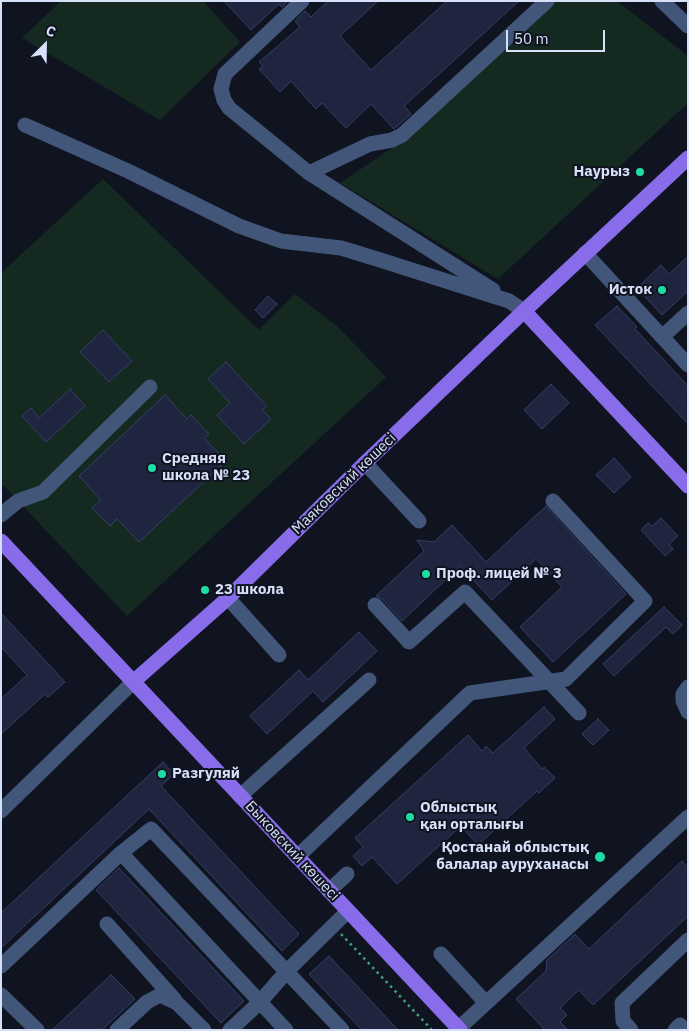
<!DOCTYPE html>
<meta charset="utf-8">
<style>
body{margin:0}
#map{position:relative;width:689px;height:1031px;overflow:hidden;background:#101420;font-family:"IBM Plex Sans",sans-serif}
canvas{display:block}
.frame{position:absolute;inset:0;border:2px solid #d6e0f9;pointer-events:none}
.north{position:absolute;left:20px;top:20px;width:50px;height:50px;-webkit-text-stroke:4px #101420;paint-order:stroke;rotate:23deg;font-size:14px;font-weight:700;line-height:20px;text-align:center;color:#d6e0f9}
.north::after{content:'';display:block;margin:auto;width:18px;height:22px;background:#d6e0f9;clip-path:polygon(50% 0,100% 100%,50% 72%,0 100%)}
.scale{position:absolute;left:506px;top:30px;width:99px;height:22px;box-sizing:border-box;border:2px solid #d6e0f9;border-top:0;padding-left:6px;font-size:15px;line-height:18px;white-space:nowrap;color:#d6e0f9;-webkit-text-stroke:4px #101420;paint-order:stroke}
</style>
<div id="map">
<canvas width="689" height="1031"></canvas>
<div class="frame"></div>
<div class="north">С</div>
<div class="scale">50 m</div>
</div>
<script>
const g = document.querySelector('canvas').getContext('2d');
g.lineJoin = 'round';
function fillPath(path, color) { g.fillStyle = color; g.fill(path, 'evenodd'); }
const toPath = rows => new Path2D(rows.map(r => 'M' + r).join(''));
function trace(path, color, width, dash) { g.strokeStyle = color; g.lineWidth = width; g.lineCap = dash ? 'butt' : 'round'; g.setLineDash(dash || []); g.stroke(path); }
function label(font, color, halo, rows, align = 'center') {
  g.font = font + ' "IBM Plex Sans",sans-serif'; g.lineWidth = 4; g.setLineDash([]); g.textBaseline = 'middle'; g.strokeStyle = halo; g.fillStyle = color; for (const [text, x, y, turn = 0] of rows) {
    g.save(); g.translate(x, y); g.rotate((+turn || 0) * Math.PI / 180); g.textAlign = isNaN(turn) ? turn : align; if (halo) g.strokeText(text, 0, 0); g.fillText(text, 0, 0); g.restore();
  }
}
fillPath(toPath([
 [61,1,203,1,240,42,160,120,22,38],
 [553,1,617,1,688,56,688,103,498,279,340,183,404,140],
 [103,179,259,330,295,294,338,327,386,377,127,616,1,483,1,273]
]), '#142a20');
const building = toPath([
 [224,1,288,1,282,7,279,4,251,30,224,1],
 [328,1,378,1,340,36,371,70,447,1,519,1,404,106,411,114,394,129,371,104,346,128,322,103,316,109,291,81,280,92,259,69,263,66,259,62,300,27,295,21,305,11,311,17,328,1],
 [688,256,688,291,662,315,637,288,661,265,669,274,688,256],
 [268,296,277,304,263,318,255,310,268,296],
 [617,306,637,327,635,329,688,386,688,424,595,325,617,306],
 [103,330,132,361,109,382,80,352,103,330],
 [226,362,267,406,262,410,271,419,244,444,217,415,230,403,208,379,226,362],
 [551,384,569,403,542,429,524,410,551,384],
 [70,389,85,406,46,442,22,416,31,408,39,418,70,389],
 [165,395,187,419,191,415,209,434,204,438,226,461,139,542,117,519,110,526,92,508,101,500,79,476,165,395],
 [614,458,631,477,614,493,596,475,614,458],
 [546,506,626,594,553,662,520,627,562,587,536,559,492,600,460,566,402,621,382,599,376,596,424,551,417,540,434,542,452,525,486,562,546,506],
 [661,518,678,536,669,544,673,549,665,556,641,530,648,523,652,526,661,518],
 [664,607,682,625,673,634,666,627,614,676,603,664,664,607],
 [1,613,65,682,48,697,45,694,1,734,1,699,27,675,1,647,1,613],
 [359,632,377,651,323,702,313,691,267,734,250,716,299,670,308,680,359,632],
 [544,707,555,719,524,748,542,769,544,767,555,778,539,793,537,791,478,845,461,826,397,884,372,857,362,866,353,856,363,847,355,838,468,735,482,751,486,746,493,753,544,707],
 [598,719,609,730,593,745,582,734,598,719],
 [163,762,174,774,161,786,299,934,282,951,149,809,1,948,1,913,163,762],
 [682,861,688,868,688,916,593,1005,579,990,560,1008,567,1015,560,1022,568,1030,545,1030,516,999,546,971,547,960,575,934,589,949,682,861],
 [119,868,244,1001,221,1023,96,890,119,868],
 [329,956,398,1030,362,1030,309,974,329,956],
 [111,975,135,999,102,1030,52,1030,111,975]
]);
fillPath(building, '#1f253f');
trace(building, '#343f68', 1);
trace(toPath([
 [341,934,432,1030]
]), '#3fa475', 2.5, [2.5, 4]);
trace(toPath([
 [302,1,225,74,221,89,224,100,229,108,309,173,493,290],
 [662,1,688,26],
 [25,125,128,171,239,226,281,241,341,248,377,259,509,301,524,311],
 [309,173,370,144,392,140,402,135,547,1],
 [585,253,688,365],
 [662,337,688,313],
 [365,463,419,521],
 [1,515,18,501,43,492,150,387],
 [228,598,279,655],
 [375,605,409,642,465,592,579,713],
 [688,687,683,694,683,701,688,712],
 [240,796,369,680],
 [1,811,133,682],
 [121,853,260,1002,230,1030],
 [297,857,470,693,566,679,645,601,553,501],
 [329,891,347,874],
 [107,924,175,1000],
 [441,954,486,1003],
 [1,966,121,853,151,829,342,1030],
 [1,995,37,1030],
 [459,1028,688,817],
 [117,1030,147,1002,160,995,177,1003,204,1030],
 [286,1030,260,1002,287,971,348,911],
 [631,1030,623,1021,622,1003,688,940],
 [675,1030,680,1025,685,1030]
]), '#425679', 15);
trace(toPath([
 [524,311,688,486],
 [1,541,460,1030],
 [133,682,228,598,365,463,524,311,688,158]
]), '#886cea', 15);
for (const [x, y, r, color] of [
 [640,172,5,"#1fdca2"],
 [662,290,5,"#1fdca2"],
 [152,468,5,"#1fdca2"],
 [426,574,5,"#1fdca2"],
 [205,590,5,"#1fdca2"],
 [162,774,5,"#1fdca2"],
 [410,817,5,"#1fdca2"],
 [600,857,6,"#1fdca2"]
]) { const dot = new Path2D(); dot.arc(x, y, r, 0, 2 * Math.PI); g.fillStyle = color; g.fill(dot); trace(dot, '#101420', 2); }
label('bold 15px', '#d6e0f9', '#101420', [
 ["Наурыз",630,172,"right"],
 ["Исток",652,290,"right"],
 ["Средняя",162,459],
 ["школа № 23",162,476],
 ["Проф. лицей № 3",436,574],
 ["23 школа",215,590],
 ["Разгуляй",172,774],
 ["Облыстық",420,808],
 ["қан орталығы",420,825],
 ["Қостанай облыстық",589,848,"right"],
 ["балалар ауруханасы",589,865,"right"]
], 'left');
label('15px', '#d6e0f9', '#101420', [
 ["Маяковский көшесі",344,484,-44],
 ["Быковский көшесі",292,851,47]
]);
</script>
